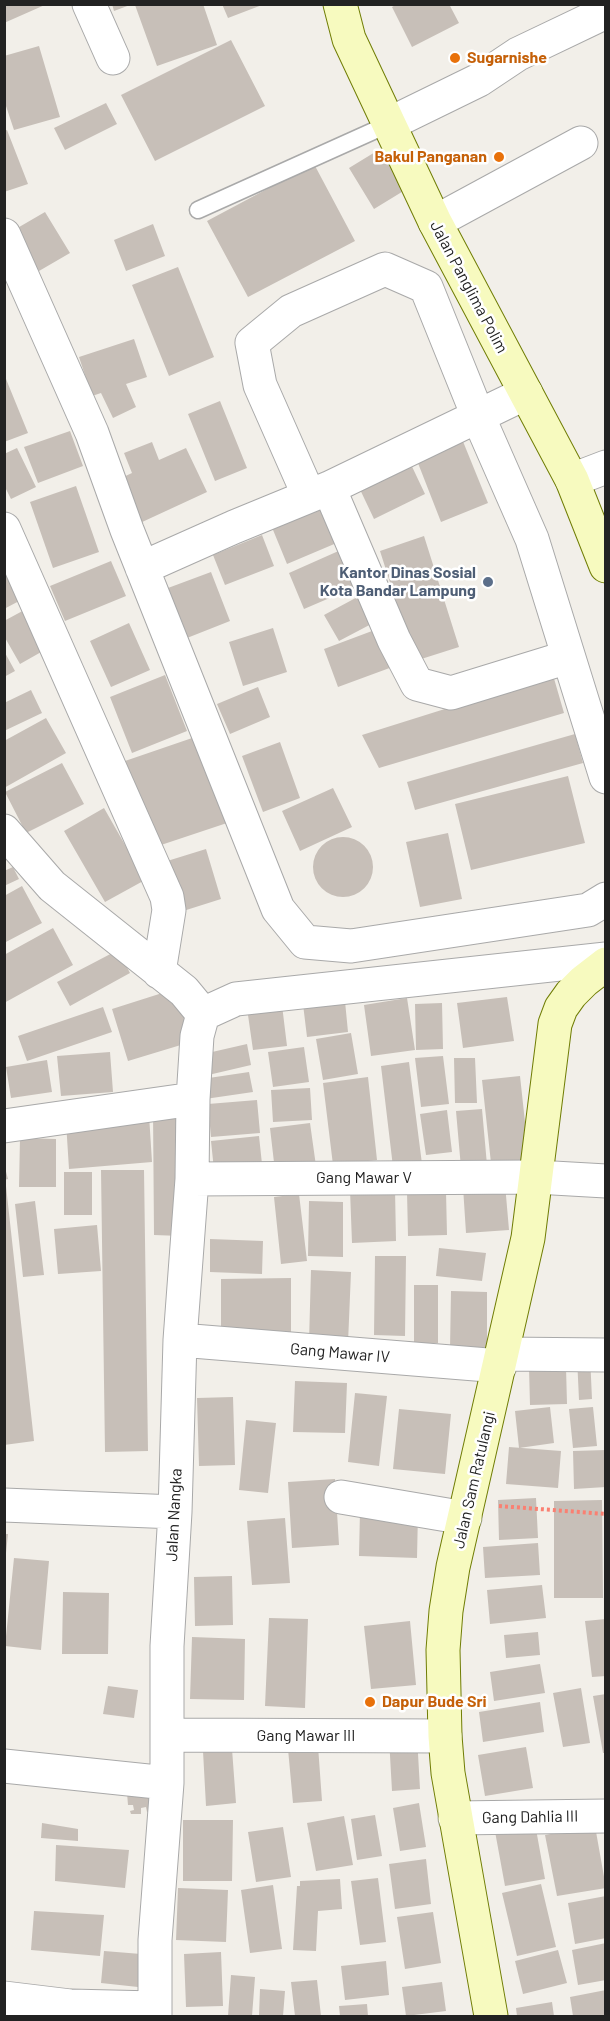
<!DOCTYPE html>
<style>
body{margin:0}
#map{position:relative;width:610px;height:2021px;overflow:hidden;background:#f2efe9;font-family:Barlow,sans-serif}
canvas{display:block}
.frame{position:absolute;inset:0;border:6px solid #222;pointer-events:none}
</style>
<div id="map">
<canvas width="610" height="2021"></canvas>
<div class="frame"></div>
</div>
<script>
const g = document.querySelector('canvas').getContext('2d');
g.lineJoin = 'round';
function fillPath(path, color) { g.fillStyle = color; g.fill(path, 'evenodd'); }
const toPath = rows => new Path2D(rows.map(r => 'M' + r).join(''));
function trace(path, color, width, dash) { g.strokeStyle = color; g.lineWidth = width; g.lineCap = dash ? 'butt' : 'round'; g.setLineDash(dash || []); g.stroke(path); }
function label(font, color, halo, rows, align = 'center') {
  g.font = font + ' Barlow,sans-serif'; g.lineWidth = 5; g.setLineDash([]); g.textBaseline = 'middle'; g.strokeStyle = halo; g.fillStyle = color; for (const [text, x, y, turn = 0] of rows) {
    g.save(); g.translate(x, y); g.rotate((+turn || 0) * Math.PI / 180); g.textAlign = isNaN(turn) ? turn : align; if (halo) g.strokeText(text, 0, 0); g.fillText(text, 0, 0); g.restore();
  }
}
fillPath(toPath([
 [4,4,47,4,4,23],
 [112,4,130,4,130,5,114,11],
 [203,4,217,45,157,66,135,5],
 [222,4,262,4,262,5,228,18],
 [397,4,449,4,459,23,412,47,392,7],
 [231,40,265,106,155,161,121,95],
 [39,46,60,117,14,130,4,100,4,56],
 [106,103,117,124,65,150,54,128],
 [7,130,28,184,4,192,4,131],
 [385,146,410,187,374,209,349,168],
 [314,164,355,241,248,297,207,221],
 [45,212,70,253,39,271,14,230],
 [153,224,165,256,126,271,114,240],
 [178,267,214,357,169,376,132,285],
 [134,339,147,377,126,384,136,407,113,418,101,393,92,396,79,357],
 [4,374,28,433,4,442],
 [220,401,247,468,215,481,188,414],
 [70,431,83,466,38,483,24,447],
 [462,439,488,503,441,522,416,458],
 [152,442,159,460,186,448,207,492,140,523,119,479,132,473,124,453],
 [17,448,36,487,11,499,4,485,4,454],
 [407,456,425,494,374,519,356,481],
 [76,486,99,552,53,568,30,502],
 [323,503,339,542,287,564,271,525],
 [262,535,274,566,225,585,213,555],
 [424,536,459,647,415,661,380,551],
 [343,549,360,585,304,609,289,573],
 [111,561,126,596,65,621,50,586],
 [4,570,21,600,4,609],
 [211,572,230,621,187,638,168,588],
 [363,594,377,621,339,641,324,615],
 [28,608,50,647,20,664,4,636,4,621],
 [129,623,150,670,111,687,90,641],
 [273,628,287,672,243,686,229,642],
 [380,628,395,666,338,687,324,649],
 [4,651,15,671,4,677],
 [165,675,187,731,132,753,110,697],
 [553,675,564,713,379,768,362,735],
 [258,687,270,717,230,734,217,704],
 [31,690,42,713,4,731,4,703],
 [46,718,66,753,4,788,4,741],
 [575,734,583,763,415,810,407,782],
 [198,736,227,823,155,847,125,761],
 [280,742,300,798,263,812,242,756],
 [62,763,84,804,26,833,5,792],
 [568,776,585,843,471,870,455,804],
 [333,788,352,827,300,851,282,811],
 [104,808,145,880,105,902,64,831],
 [448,833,462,899,420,907,406,842],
 '313 867a30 30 0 1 1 60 0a30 30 0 1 1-60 0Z',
 [206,849,221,899,180,912,164,862],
 [13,867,19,879,4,886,4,871],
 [22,886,42,923,4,943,4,896],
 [53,928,73,965,4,1003,4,955],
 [118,950,130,973,70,1006,57,982],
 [178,988,194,1041,128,1061,112,1009],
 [344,991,348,1032,307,1037,302,996],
 [281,997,287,1046,253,1050,246,1001],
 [507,997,514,1041,463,1048,457,1003],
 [407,998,415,1050,371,1056,364,1005],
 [442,1003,443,1049,416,1050,415,1004],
 [103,1007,112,1032,27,1061,18,1036],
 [351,1033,358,1074,323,1080,316,1039],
 [247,1044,251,1065,204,1076,199,1055],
 [304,1047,309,1082,273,1087,268,1052],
 [110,1052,113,1092,61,1096,57,1056],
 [443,1056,449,1104,421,1107,415,1058],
 [454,1058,475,1058,477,1103,455,1103],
 [47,1060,52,1092,11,1098,6,1067],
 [409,1062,422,1164,393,1167,381,1066],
 [249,1072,253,1092,205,1099,202,1079],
 [520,1076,529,1159,491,1163,482,1080],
 [368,1077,377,1160,333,1165,323,1083],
 [310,1088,312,1120,273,1122,271,1090],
 [257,1100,260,1133,211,1137,208,1104],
 [482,1109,487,1165,461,1168,456,1111],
 [153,1110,181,1110,181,1236,154,1235],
 [447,1110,452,1152,426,1155,420,1114],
 [149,1115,152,1162,69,1169,66,1122],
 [310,1123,316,1166,275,1171,270,1128],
 [259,1136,262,1164,214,1170,211,1141],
 [20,1138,56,1139,56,1187,19,1187],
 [4,1164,8,1179,4,1180],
 [101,1170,144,1170,148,1451,105,1452],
 [64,1172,92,1172,92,1215,64,1215],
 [505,1184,509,1230,466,1233,463,1187],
 [6,1186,34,1441,4,1445,4,1187],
 [395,1189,396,1241,352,1243,350,1190],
 [446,1191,447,1235,408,1236,407,1192],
 [299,1194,307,1261,281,1264,274,1197],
 [35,1201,44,1275,23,1277,15,1204],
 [309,1201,343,1202,343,1257,308,1256],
 [97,1225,101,1271,58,1274,54,1229],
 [210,1239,263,1241,262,1274,210,1272],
 [439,1248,486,1253,482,1281,436,1276],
 [375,1256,406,1256,405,1336,374,1335],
 [311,1270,351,1272,348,1343,309,1342],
 [291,1278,291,1338,221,1338,221,1279],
 [414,1285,438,1285,438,1343,414,1343],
 [451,1291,487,1292,487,1349,450,1349],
 [590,1356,592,1399,579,1400,577,1357],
 [566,1367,567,1404,530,1405,529,1368],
 [295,1381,347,1383,345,1433,293,1432],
 [355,1393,387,1396,379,1466,348,1462],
 [233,1397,235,1465,199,1466,197,1398],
 [550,1407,554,1443,519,1448,515,1411],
 [593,1407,597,1446,573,1448,569,1409],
 [399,1409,451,1414,445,1474,393,1469],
 [246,1420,276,1423,268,1493,239,1490],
 [509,1447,561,1451,558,1488,506,1484],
 [606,1450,606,1487,574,1489,573,1451],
 [335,1479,339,1545,292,1548,288,1482],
 [536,1498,538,1538,499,1540,498,1500],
 [602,1500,603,1598,554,1598,554,1501],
 [360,1511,418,1512,417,1558,359,1556],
 [285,1518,290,1583,252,1585,247,1521],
 [4,1534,8,1534,6,1553,4,1553],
 [538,1543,540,1575,485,1578,483,1547],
 [14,1558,49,1561,41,1650,5,1646],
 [232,1576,233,1625,195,1626,194,1577],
 [542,1585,546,1618,490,1624,487,1590],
 [63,1592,109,1593,108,1654,62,1654],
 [269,1618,308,1619,305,1708,265,1706],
 [606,1619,606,1676,592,1677,585,1621],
 [410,1621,416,1685,371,1689,364,1626],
 [538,1632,540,1655,506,1658,504,1635],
 [192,1637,245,1639,244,1700,190,1699],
 [540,1664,545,1693,494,1701,490,1672],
 [108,1686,138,1690,134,1718,103,1714],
 [581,1688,590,1743,563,1747,553,1693],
 [606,1694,606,1753,603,1753,593,1696],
 [540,1702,544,1732,483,1742,479,1712],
 [417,1736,420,1789,392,1791,389,1738],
 [318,1746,322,1801,293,1803,288,1749],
 [526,1747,533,1788,485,1796,478,1755],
 [232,1749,236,1803,206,1806,203,1751],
 [148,1790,153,1799,149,1800,151,1811,147,1812,146,1807,141,1808,141,1814,131,1814,130,1811,134,1810,133,1805,128,1805,127,1793],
 [419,1803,426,1847,400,1851,393,1808],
 [375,1815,382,1856,357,1860,351,1819],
 [344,1816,353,1865,316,1871,307,1823],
 [534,1818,545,1879,505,1886,494,1826],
 [183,1820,233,1820,232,1881,183,1881],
 [42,1823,78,1829,78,1841,41,1838],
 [595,1826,606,1888,557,1896,545,1835],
 [283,1827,291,1877,256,1882,248,1832],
 [56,1845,129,1850,125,1888,55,1881],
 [426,1859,431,1904,395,1909,389,1864],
 [378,1878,386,1942,360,1945,351,1881],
 [340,1879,342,1909,318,1911,316,1951,293,1950,297,1886,300,1886,300,1881],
 [541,1884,556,1947,517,1956,502,1893],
 [273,1885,282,1949,250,1953,241,1890],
 [178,1888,228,1890,226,1942,176,1940],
 [606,1896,606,1938,575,1944,568,1903],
 [34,1911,104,1915,100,1956,31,1950],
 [433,1912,441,1963,405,1969,397,1917],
 [606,1943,606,1980,578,1985,572,1950],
 [558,1950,567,1983,523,1994,515,1961],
 [104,1951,141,1954,138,1987,101,1983],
 [221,1952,223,2006,186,2007,184,1954],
 [386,1961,389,1995,345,2000,341,1966],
 [231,1975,255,1977,252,2016,228,2016],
 [317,1980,321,2016,295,2016,291,1982],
 [442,1982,446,2011,406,2016,402,1987],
 [260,1989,285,1991,283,2016,259,2016],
 [606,1990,606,2016,573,2016,570,1997],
 [552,2002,554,2016,517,2016,516,2008],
 [367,2004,368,2016,340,2016,339,2006]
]), '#c7bfb8');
const lane = toPath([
 [198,210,389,124]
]);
const street = toPath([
 [89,4,113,58],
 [389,124,479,80,518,54,606,12],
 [435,222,581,143],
 [4,235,92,433,127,530,278,909,305,942,351,946,588,910,606,899],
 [572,480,606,467],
 [329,488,394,640,417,684,451,693,568,657],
 [309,496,260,385,252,343,291,311,385,269,426,287,478,416,532,539,606,777],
 [4,529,167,897,169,910,159,972],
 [142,568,234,527,329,488,526,393],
 [4,831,52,886,184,991,203,1014],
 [203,1014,236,999,606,959],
 [4,1126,193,1099],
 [192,1179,536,1177,606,1181],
 [180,1340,500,1366],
 [503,1354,606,1355],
 [341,1497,465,1518],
 [4,1505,175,1512],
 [167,1735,445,1736],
 [4,1766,167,1783],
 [455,1818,606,1816],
 [4,1998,70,2006,155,2008],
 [155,2016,155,1940,167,1783,167,1646,175,1512,180,1340,192,1179,193,1099,197,1036,203,1014]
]);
const secondary = toPath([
 [340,4,349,39,435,222,572,480,606,566],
 [491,2016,448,1773,445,1736,443,1650,446,1611,453,1567,528,1238,555,1024,561,1008,571,994,584,981,606,964]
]);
trace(lane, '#a9a9a9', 19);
trace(street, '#a9a9a9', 35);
trace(secondary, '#707d05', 35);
trace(toPath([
 [499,1506,606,1514]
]), '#fa8072', 4, [3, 3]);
trace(lane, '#fff', 16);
trace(street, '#fff', 33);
trace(secondary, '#f7fabf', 33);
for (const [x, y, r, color] of [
 [455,58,6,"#e8710a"],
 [499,157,6,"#e8710a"],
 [488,582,6,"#5c6f8a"],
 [370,1702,6,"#e8710a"]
]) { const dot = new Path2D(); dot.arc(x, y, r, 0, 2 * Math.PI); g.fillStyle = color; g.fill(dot); trace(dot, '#fff', 2); }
label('bold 16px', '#c56008', '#fff', [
 ["Sugarnishe",467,58],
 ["Bakul Panganan",487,157,"right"],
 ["Dapur Bude Sri",382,1702]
], 'left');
label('16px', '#222', '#fff', [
 ["Jalan Panglima Polim",469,287,62],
 ["Gang Mawar V",364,1178],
 ["Gang Mawar IV",340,1353,5],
 ["Jalan Sam Ratulangi",474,1480,-77],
 ["Jalan Nangka",174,1515,-87],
 ["Gang Mawar III",306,1736],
 ["Gang Dahlia III",530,1817,-1]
]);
label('bold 16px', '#4e5e75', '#fff', [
 ["Kantor Dinas Sosial",476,573],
 ["Kota Bandar Lampung",476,591]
], 'right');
</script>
